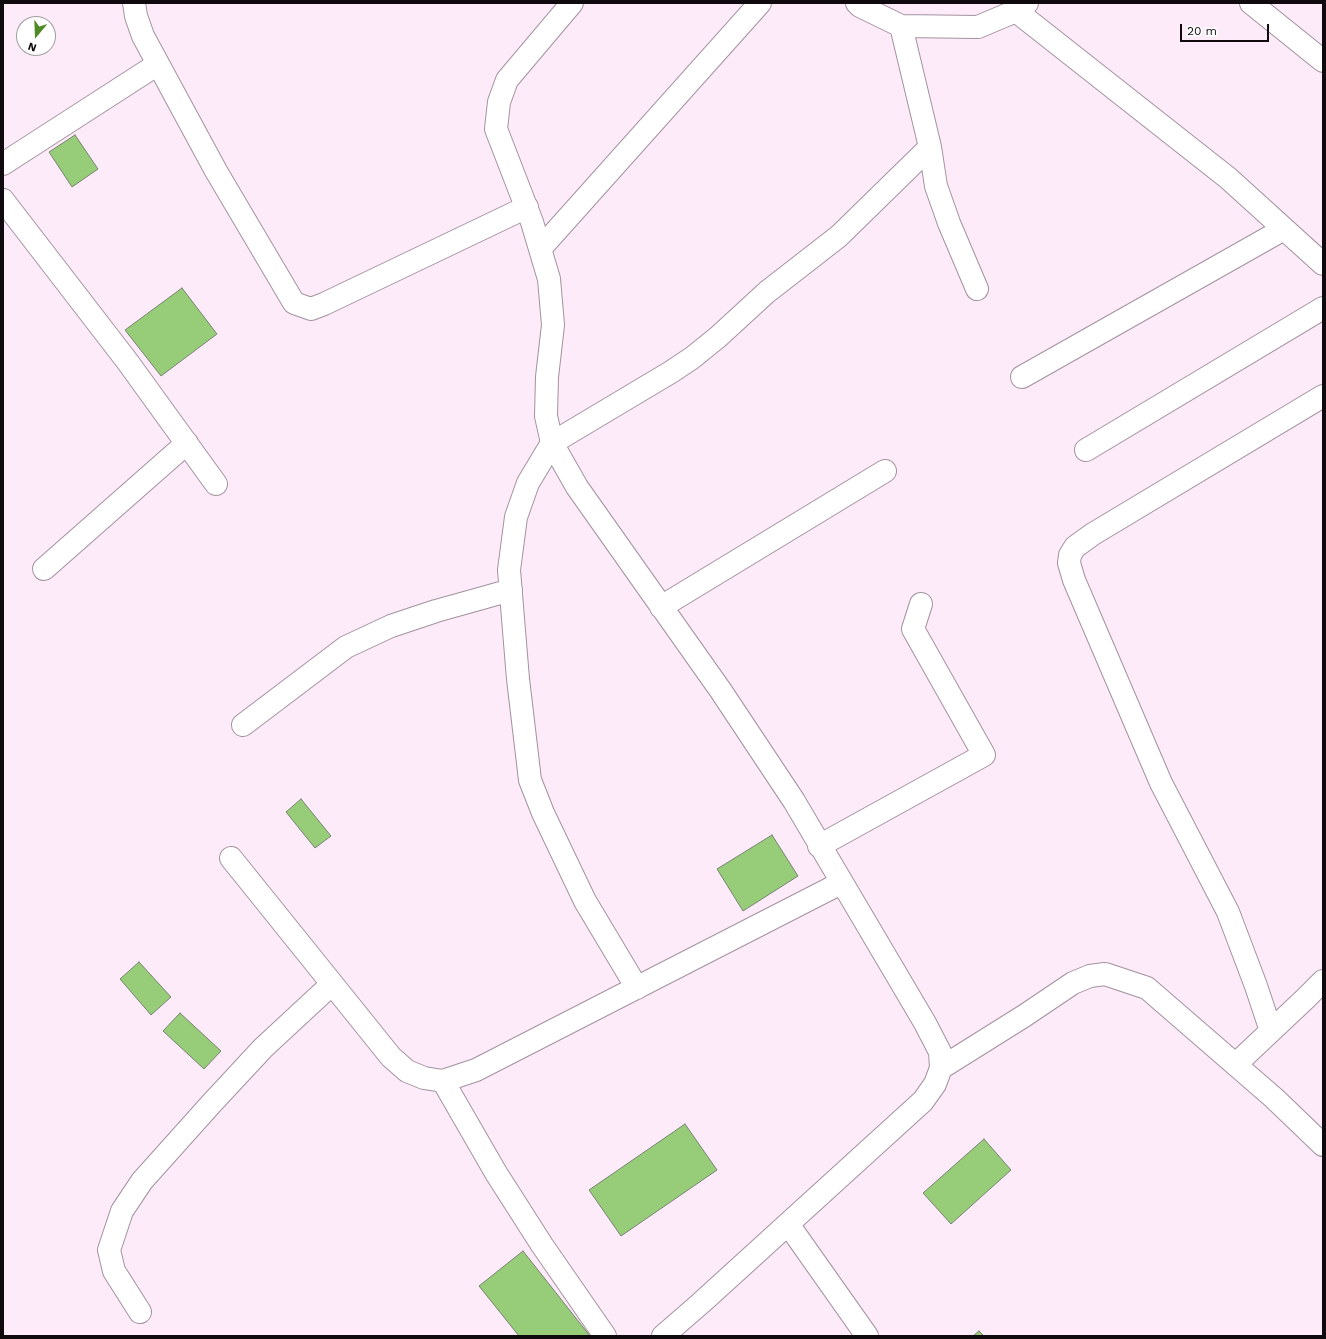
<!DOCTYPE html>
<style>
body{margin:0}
#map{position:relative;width:1326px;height:1339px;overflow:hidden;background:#feebfa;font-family:"Work Sans",sans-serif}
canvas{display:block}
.frame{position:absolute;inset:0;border:4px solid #100a0f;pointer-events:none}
.north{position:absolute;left:16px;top:16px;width:40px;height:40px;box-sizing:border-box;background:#fff;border:1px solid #9f9d9f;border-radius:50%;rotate:199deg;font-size:11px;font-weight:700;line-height:16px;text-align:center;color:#100a0f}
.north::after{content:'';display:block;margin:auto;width:14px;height:18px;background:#508a26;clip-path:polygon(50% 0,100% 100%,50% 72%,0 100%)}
.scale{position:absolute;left:1180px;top:24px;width:89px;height:18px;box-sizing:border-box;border:2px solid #100a0f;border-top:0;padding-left:5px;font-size:12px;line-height:14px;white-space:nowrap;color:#100a0f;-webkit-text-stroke:3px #fff;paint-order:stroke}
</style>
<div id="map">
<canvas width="1326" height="1339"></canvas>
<div class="frame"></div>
<div class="north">N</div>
<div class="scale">20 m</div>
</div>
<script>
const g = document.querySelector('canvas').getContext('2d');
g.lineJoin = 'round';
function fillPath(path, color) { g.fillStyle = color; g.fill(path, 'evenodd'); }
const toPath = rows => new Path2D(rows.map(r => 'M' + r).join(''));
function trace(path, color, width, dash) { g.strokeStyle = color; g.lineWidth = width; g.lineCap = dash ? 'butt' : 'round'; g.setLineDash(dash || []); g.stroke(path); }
const building = toPath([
 [75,135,98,169,72,187,49,152,75,135],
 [182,288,217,334,161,376,125,330,182,288],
 [301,799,331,836,315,848,286,812,301,799],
 [772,835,798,876,743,911,717,869,772,835],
 [139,962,171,997,151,1015,120,979,139,962],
 [180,1013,221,1051,204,1069,163,1031,180,1013],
 [685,1124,717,1170,621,1236,589,1190,685,1124],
 [984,1139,1011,1170,951,1224,923,1193,984,1139],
 [523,1251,590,1336,519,1336,479,1286,523,1251],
 [979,1331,984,1336,973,1336,979,1331]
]);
fillPath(building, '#97cc79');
trace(building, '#778272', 1);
const street = toPath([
 [134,3,136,16,143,36,216,171,294,303,311,309,324,304,527,207],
 [572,3,507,80,499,102,496,129,532,222,549,279,553,325,547,377,546,416,552,443,577,487,721,691,794,801,925,1023,940,1052,941,1068,935,1084,923,1101,701,1303,663,1336],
 [857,3,860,6,901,26,978,27,1016,11,1027,3],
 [1251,3,1323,61],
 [1016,11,1228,178,1323,264],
 [901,26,930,147,936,186,949,223,977,289],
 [3,164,158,64],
 [3,200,127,361,216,484],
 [540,249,760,3],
 [1022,377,1284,229],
 [1086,450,1323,308],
 [44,569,187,443],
 [661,607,885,471],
 [243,725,346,647,391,626,436,611,511,590],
 [819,846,984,755,913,629,921,604],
 [231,858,391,1057,407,1071,424,1078,443,1081,476,1070,841,883],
 [637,988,585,901,543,813,530,780,518,679,509,570,516,517,528,483,552,443,671,372,692,358,718,337,767,292,839,236,930,147],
 [1271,1031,1256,986,1228,912,1161,783,1074,580,1069,563,1070,555,1075,547,1093,534,1323,396],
 [1236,1064,1305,999,1323,981],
 [941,1068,1024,1016,1073,983,1090,976,1105,974,1147,988,1274,1098,1323,1145],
 [443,1081,496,1173,542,1245,605,1336],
 [788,1224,867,1336],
 [140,1312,114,1271,109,1250,122,1211,142,1181,211,1104,263,1048,332,984]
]);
trace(street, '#a2929f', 24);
trace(street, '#fff', 22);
</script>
